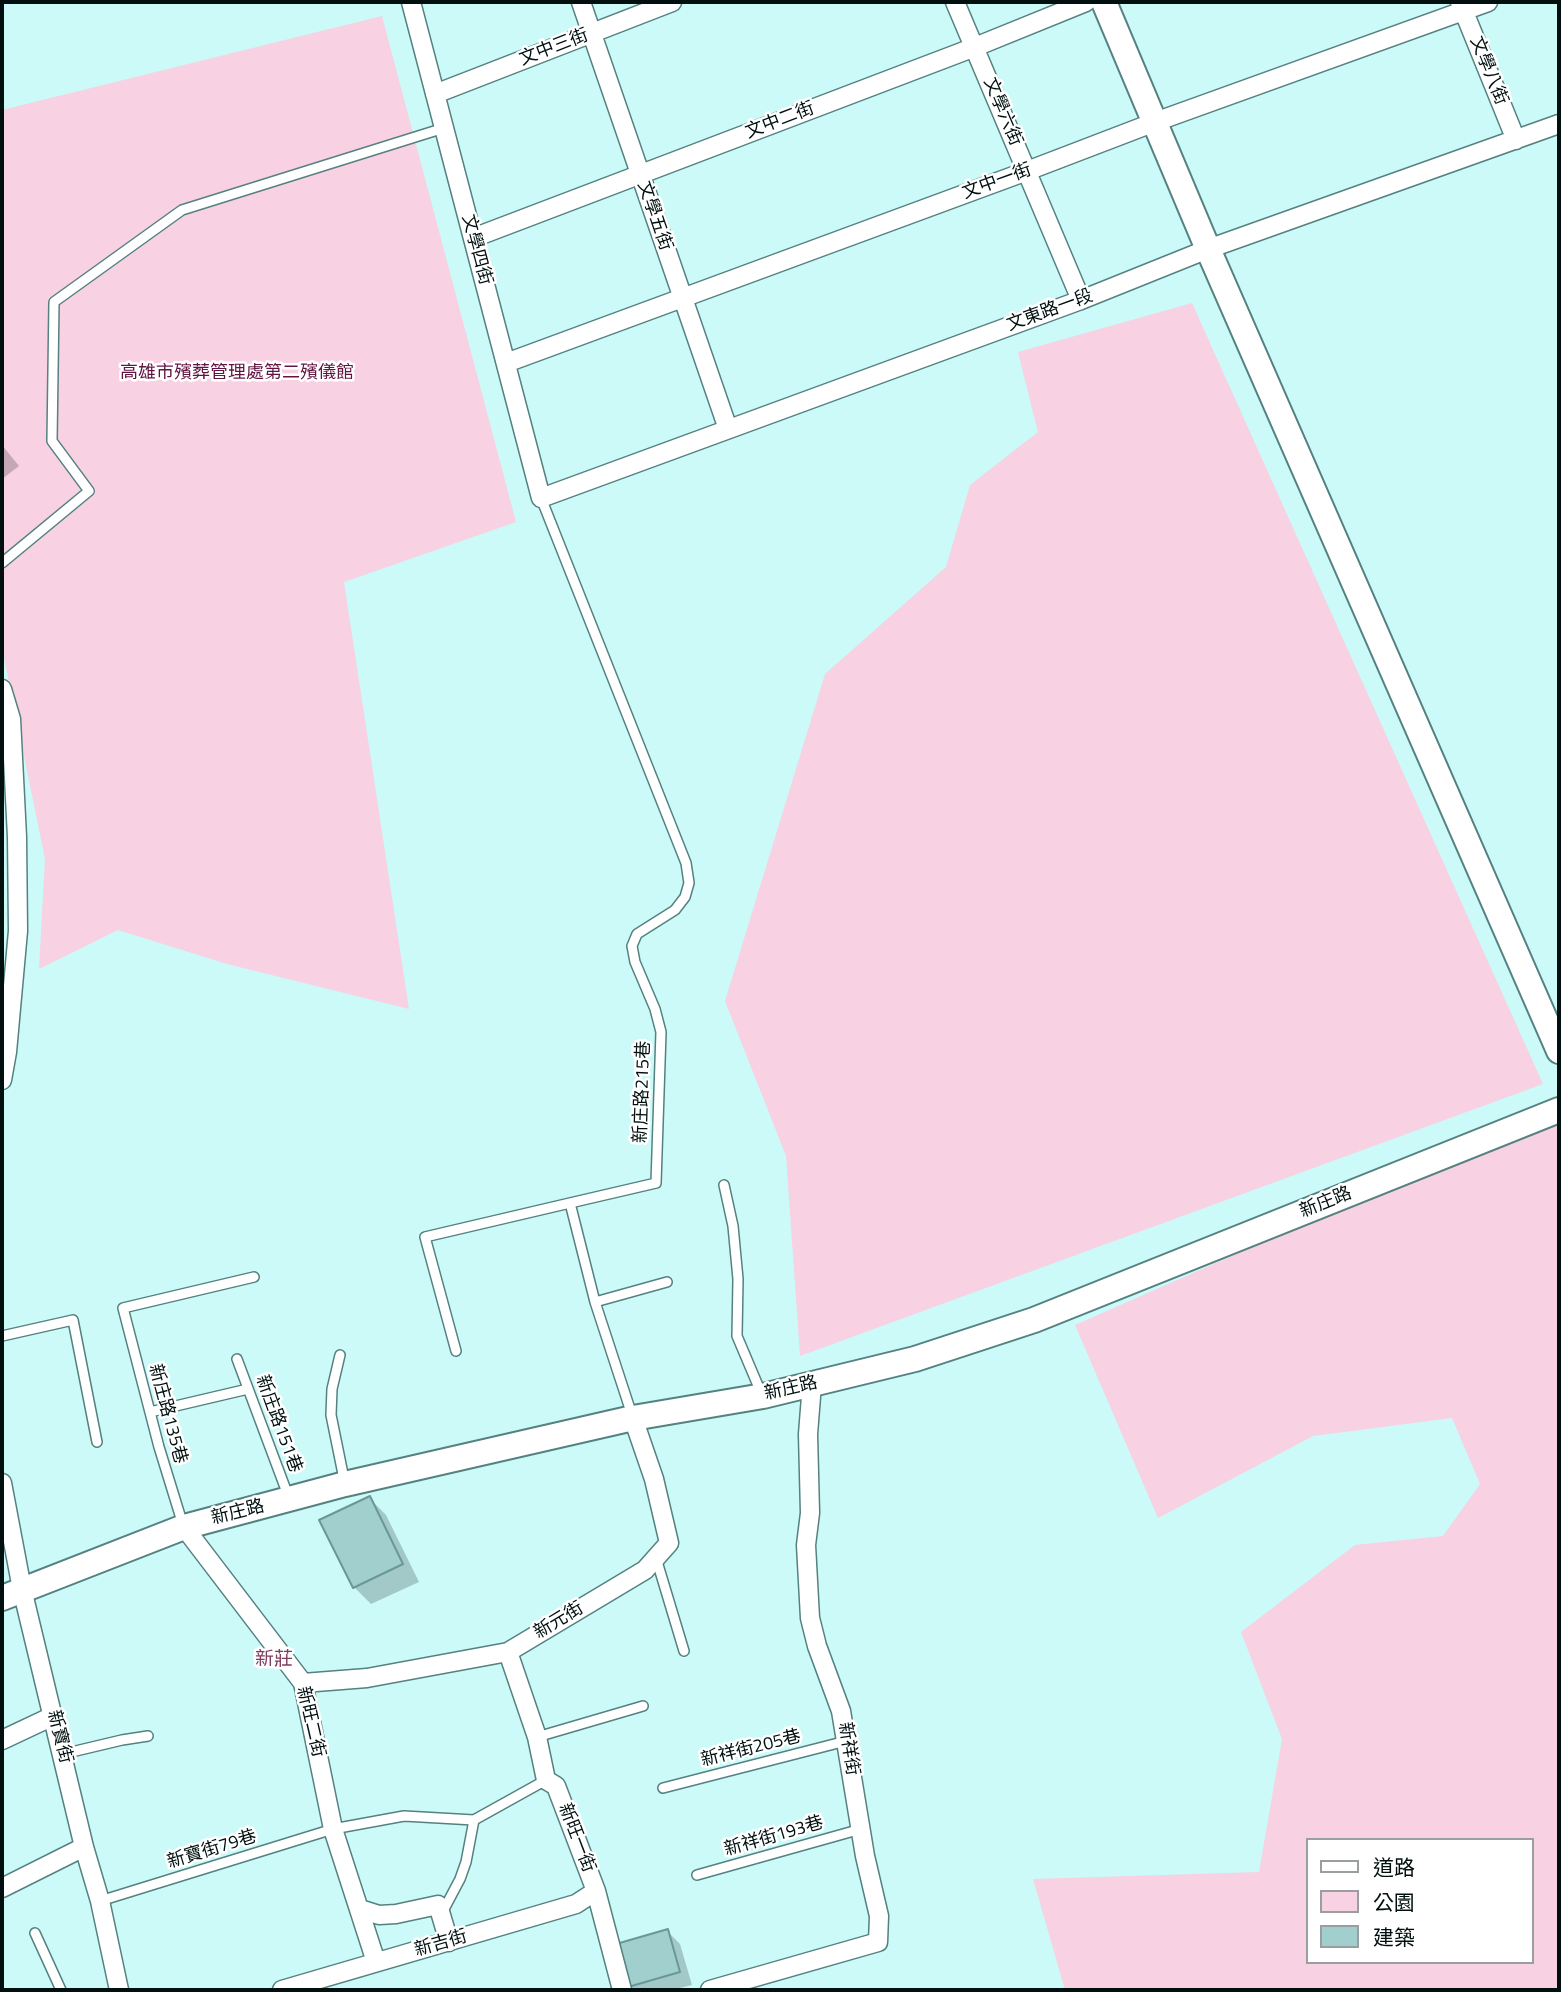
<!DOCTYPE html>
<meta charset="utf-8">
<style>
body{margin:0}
#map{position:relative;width:1561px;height:1992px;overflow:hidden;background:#cbfaf9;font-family:"Titillium Web","Noto Sans TC",sans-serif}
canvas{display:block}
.frame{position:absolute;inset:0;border:4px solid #010f0f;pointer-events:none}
.legend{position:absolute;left:1306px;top:1838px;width:228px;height:126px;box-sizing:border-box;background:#fff;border:2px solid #999f9f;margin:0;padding:9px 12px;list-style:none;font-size:21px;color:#010f0f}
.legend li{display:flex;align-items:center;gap:14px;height:35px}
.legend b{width:35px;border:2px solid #999f9f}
</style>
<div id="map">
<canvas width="1561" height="1992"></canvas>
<div class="frame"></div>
<ul class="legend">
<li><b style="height:9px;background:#fff"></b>道路</li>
<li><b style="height:19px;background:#f8d1e2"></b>公園</li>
<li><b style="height:19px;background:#a0cfce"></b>建築</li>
</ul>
</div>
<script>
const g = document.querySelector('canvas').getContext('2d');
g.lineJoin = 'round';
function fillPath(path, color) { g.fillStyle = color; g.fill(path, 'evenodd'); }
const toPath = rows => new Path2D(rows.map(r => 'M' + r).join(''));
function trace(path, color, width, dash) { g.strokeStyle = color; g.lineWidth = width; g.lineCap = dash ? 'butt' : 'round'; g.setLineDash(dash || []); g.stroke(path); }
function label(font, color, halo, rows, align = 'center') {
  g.font = font + ' "Titillium Web","Noto Sans TC",sans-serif'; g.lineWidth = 5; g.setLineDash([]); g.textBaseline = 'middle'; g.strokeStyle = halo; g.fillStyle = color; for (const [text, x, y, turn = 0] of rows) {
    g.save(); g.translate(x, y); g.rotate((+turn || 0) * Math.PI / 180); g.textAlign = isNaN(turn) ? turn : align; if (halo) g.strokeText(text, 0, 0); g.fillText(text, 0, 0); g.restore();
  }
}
fillPath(toPath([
 [382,16,516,522,344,582,409,1009,227,964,118,930,39,969,45,859,2,648,2,381,4,378,2,348,2,110],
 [1192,303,1543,1084,800,1356,786,1156,725,1001,825,674,946,567,970,485,1038,432,1018,352],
 [1559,1112,1559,1990,1065,1990,1033,1879,1259,1872,1282,1739,1241,1632,1355,1545,1443,1536,1480,1484,1452,1418,1313,1436,1158,1518,1075,1325],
 [1307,1840,1531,1840,1531,1962,1307,1962]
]), '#f8d1e2');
fillPath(toPath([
 [2,445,19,466,2,479],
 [369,1498,386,1515,419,1582,371,1604,354,1587],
 [667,1931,680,1944,692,1985,672,1990,634,1990,630,1986]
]), '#0003');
const building = toPath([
 [370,1496,403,1564,353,1588,319,1520,370,1496],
 [668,1929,680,1972,628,1987,616,1944,668,1929]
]);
fillPath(building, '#a0cfce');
trace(building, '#6a9797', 2);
const lane = toPath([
 [541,498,686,863,689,883,685,897,675,910,637,934,632,946,635,962,655,1009,661,1032,656,1183,570,1203,595,1302,632,1415],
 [2,563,89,491,52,441,54,302,182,210,444,128],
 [724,1185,733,1226,738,1279,737,1336,762,1395],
 [595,1302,667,1282],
 [2,1336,73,1320,97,1442],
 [456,1351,425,1237,570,1203],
 [340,1355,332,1389,331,1415,345,1484],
 [237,1359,289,1498],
 [150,1412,248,1389],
 [183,1525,159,1447,123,1308,254,1277],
 [656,1558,684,1651],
 [537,1737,643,1706],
 [63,1754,122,1740,148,1736],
 [663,1788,846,1741],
 [697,1875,861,1829],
 [100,1901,333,1829,404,1816,474,1820,546,1780],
 [442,1913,460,1879,466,1862,474,1820],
 [35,1933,61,1990]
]);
const street = toPath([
 [411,2,541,498,1081,300,1208,249,1559,124],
 [581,2,728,429],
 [955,2,1081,300],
 [1460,2,1516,140],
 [435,94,672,2],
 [473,238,975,47,1086,2],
 [506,363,1027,171,1155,122,1488,2],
 [2,689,11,719,17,837,18,931,7,1052,2,1080],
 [2,1483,22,1589,84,1847,100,1901,119,1990],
 [184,1527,303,1683,333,1829,376,1962],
 [508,1652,537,1737,546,1780,556,1786,596,1891,622,1990],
 [303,1683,367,1678,508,1652,645,1570,669,1543,654,1479,633,1418],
 [2,1740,53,1716],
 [2,1888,84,1847],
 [360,1909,379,1915,396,1914,438,1905,449,1942],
 [282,1990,576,1904,596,1891],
 [710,1990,878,1942,879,1916,865,1856,841,1711,817,1646,810,1618,806,1545,810,1513,808,1434,812,1384]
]);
const secondary = toPath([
 [1104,2,1208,249,1559,1051],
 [2,1598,184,1527,345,1484,633,1418,763,1396,915,1359,1034,1320,1559,1110]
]);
trace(lane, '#558180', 12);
trace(street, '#558180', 21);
trace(secondary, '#558180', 28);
trace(lane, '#fff', 9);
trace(street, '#fff', 18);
trace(secondary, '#fff', 24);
label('18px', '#010f0f', '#fff', [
 ["文中三街",554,48,-21],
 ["文學八街",1488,71,68],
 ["文學六街",1002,112,67],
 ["文中二街",780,121,-21],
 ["文中一街",997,182,-20],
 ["文學五街",654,216,71],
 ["文學四街",476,250,75],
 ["文東路一段",1050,311,-20],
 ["新庄路215巷",643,1092,-88],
 ["新庄路",1326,1203,-22],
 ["新庄路",791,1389,-13],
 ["新庄路135巷",167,1414,75],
 ["新庄路151巷",278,1424,70],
 ["新庄路",238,1513,-14],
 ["新元街",559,1621,-31],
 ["新旺二街",310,1722,77],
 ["新寶街",59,1737,76],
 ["新祥街205巷",751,1749,-14],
 ["新祥街",848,1749,81],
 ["新祥街193巷",774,1837,-16],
 ["新旺一街",576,1838,69],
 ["新寶街79巷",212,1850,-17],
 ["新吉街",441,1944,-16]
]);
label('18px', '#621542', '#fff', [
 ["高雄市殯葬管理處第二殯儀館",237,374]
]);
label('19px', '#7e3c5e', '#fff', [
 ["新莊",274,1660]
]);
</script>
